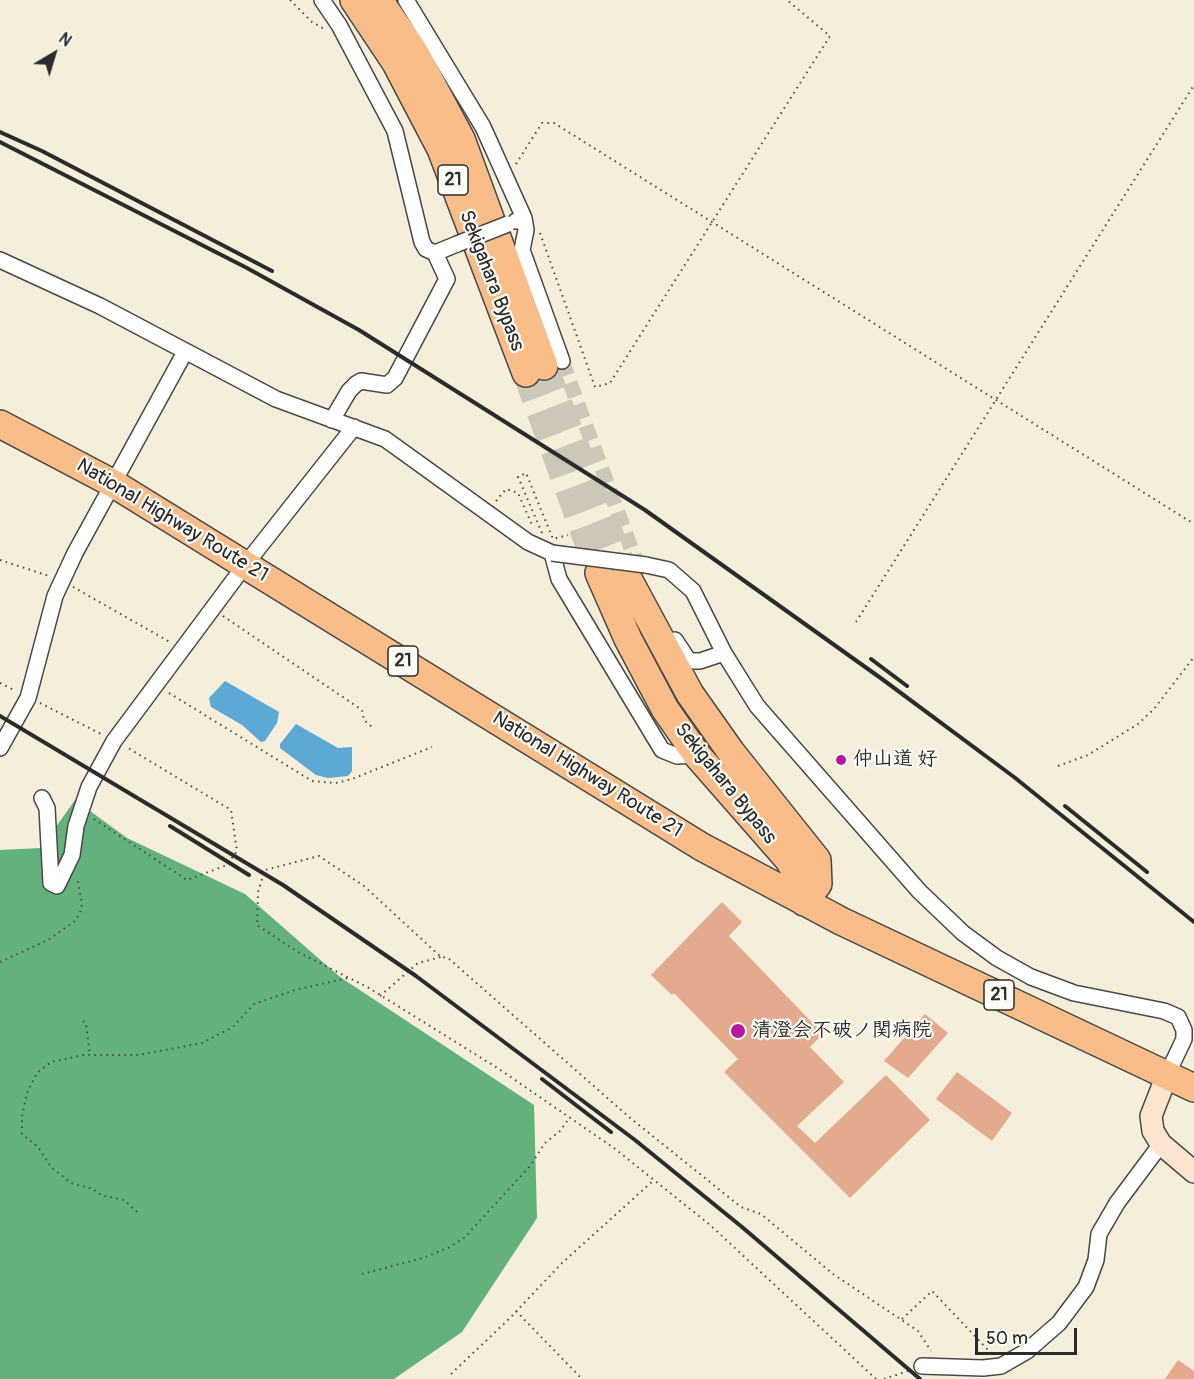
<!DOCTYPE html>
<meta charset="utf-8">
<style>
body{margin:0}
#map{position:relative;width:1194px;height:1379px;overflow:hidden;background:#f4eeda;font-family:Pangolin,sans-serif}
canvas{display:block}
.north{position:absolute;left:24px;top:24px;width:60px;height:60px;-webkit-text-stroke:4px #fdfcf7;paint-order:stroke;rotate:38deg;font-size:16px;font-weight:700;line-height:24px;text-align:center;color:#2b2b2b}
.north::after{content:'';display:block;margin:auto;width:21px;height:27px;background:#2b2b2b;clip-path:polygon(50% 0,100% 100%,50% 72%,0 100%)}
.scale{position:absolute;left:975px;top:1328px;width:102px;height:27px;box-sizing:border-box;border:3px solid #2b2b2b;border-top:0;padding-left:8px;font-size:18px;line-height:21px;white-space:nowrap;color:#2b2b2b;-webkit-text-stroke:4px #fdfcf7;paint-order:stroke}
</style>
<div id="map">
<canvas width="1194" height="1379"></canvas>
<div class="north">N</div>
<div class="scale">50 m</div>
</div>
<script>
const g = document.querySelector('canvas').getContext('2d');
g.lineJoin = 'round';
function fillPath(path, color) { g.fillStyle = color; g.fill(path, 'evenodd'); }
const toPath = rows => new Path2D(rows.map(r => 'M' + r).join(''));
function trace(path, color, width, dash) { g.strokeStyle = color; g.lineWidth = width; g.lineCap = dash ? 'butt' : 'round'; g.setLineDash(dash || []); g.stroke(path); }
function label(font, color, halo, rows, align = 'center') {
  g.font = font + ' Pangolin,"Klee One",sans-serif'; g.lineWidth = 4.5; g.setLineDash([]); g.textBaseline = 'middle'; g.strokeStyle = halo; g.fillStyle = color; for (const [text, x, y, turn = 0] of rows) {
    g.save(); g.translate(x, y); g.rotate((+turn || 0) * Math.PI / 180); g.textAlign = isNaN(turn) ? turn : align; if (halo) g.strokeText(text, 0, 0); g.fillText(text, 0, 0); g.restore();
  }
}
fillPath(toPath([
 [75,800,127,838,245,894,340,977,534,1105,537,1218,462,1332,394,1379,0,1379,0,850,41,848]
]), '#63b27e');
fillPath(toPath([
 [225,681,279,712,277,723,265,741,261,742,242,725,211,707,209,698],
 [296,724,338,748,352,747,352,771,348,776,328,778,316,775,280,748,280,744]
]), '#5ca9d5');
fillPath(toPath([
 [722,902,742,922,729,936,823,1034,810,1047,844,1082,797,1126,815,1143,886,1075,930,1120,850,1198,724,1072,738,1059,674,993,672,995,651,975],
 [925,1014,948,1033,908,1078,884,1061],
 [957,1072,1012,1113,992,1141,936,1099],
 [1178,1360,1194,1371,1194,1379,1165,1379]
]), '#e4aa8d');
trace(toPath([
 [562,361,641,575]
]), '#ccc7b7', 15, [15, 8]);
trace(toPath([
 [544,366,626,575],
 [526,373,599,573]
]), '#ccc7b7', 27, [27, 14]);
const street = toPath([
 [322,0,339,25,395,131,422,242,426,249,435,253,457,244],
 [406,0,483,127,524,218],
 [516,221,524,218,526,230,522,250,562,361],
 [0,260,100,306,276,399,385,439,528,542,552,553,559,579,662,750,677,756,697,755],
 [332,420,349,391,356,384,361,381,387,385,395,378,447,279,435,253],
 [646,565,669,570,693,591,724,653,757,706,919,891,963,933,997,958,1031,977,1074,993,1164,1011,1178,1017,1184,1030,1184,1039,1167,1075],
 [675,640,689,661,700,661,724,653],
 [0,748,28,698,55,596,75,553,185,352],
 [42,798,47,808,51,883,57,886,72,855,76,826,89,787,114,741,245,565,354,427],
 [922,1366,983,1368,1001,1366,1027,1351,1059,1323,1086,1287,1096,1260,1099,1234,1117,1203,1161,1144]
]);
const secondary = toPath([
 [1167,1075,1151,1116,1153,1131,1161,1144,1194,1172]
]);
const highway = toPath([
 [354,0,396,63,441,149,526,373],
 [379,0,415,53,461,139,544,366],
 [0,424,114,484,702,847,841,921,1194,1088],
 [599,573,628,639,665,709,697,755,789,860,802,884,804,902],
 [626,575,690,694,731,752,817,860,818,884,804,902]
]);
trace(street, '#494845', 18);
trace(secondary, '#494845', 24);
trace(highway, '#494845', 30);
trace(toPath([
 [290,0,312,22,324,29],
 [516,164,542,123,554,123,1194,524],
 [540,233,595,387,610,383,830,36,787,0],
 [496,501,506,489,518,493,533,527],
 [542,533,518,477,526,473,553,539,568,535],
 [0,560,49,576],
 [73,587,170,642],
 [223,616,362,710,364,720,372,727],
 [856,622,1194,85],
 [0,683,16,691],
 [169,693,312,781,336,783,352,779,432,747],
 [40,703,101,734],
 [1058,766,1088,755,1138,724,1154,709,1194,657],
 [94,819,187,880,227,865,237,851,231,810,128,748],
 [0,962,48,940,75,921,80,913,82,904,77,877],
 [380,996,418,963,441,957],
 [83,1021,86,1024,90,1055],
 [137,1212,124,1200,101,1195,93,1189,71,1183,51,1167,38,1147,22,1134,22,1116,27,1093,37,1073,51,1062,83,1055,138,1055,202,1043,233,1027,254,1004,295,990,348,978],
 [362,1274,423,1258,450,1247,464,1238,530,1166,545,1143,560,1131,570,1117],
 [516,1311,582,1379],
 [902,1319,932,1291,991,1353],
 [451,1374,509,1319,562,1263,654,1180],
 [876,1379,709,1224,614,1148,499,1069,369,988,298,952,257,925,258,892,265,870,319,856,364,886,441,957,448,958,629,1117,741,1207,761,1214,833,1274,918,1331,931,1351],
 [884,1379,908,1371]
]), '#494845', 2, [1.5, 4.5]);
trace(street, '#fff', 15);
trace(secondary, '#fce5d0', 21);
trace(highway, '#f8bd89', 27);
trace(toPath([
 [0,132,42,151,272,271],
 [0,142,247,268,359,330,645,510,882,679,1014,777,1194,922],
 [871,659,907,686],
 [0,716,283,885,416,976,635,1140,742,1227,920,1379],
 [1065,806,1147,872],
 [170,826,249,875],
 [542,1079,611,1132]
]), '#2b2b2b', 4);
const streetBridge = toPath([
 [457,244,508,224],
 [552,553,646,565]
]);
trace(streetBridge, '#494845', 18, []);
trace(streetBridge, '#fff', 15);
for (const [x, y, r, color] of [
 [841,760,6,"#b5179e"],
 [738,1031,8,"#b5179e"]
]) { const dot = new Path2D(); dot.arc(x, y, r, 0, 2 * Math.PI); g.fillStyle = color; g.fill(dot); trace(dot, '#fdfcf7', 2); }
for (const [x, y, w] of [
 [453,180,30],
 [403,661,30],
 [999,995,30]
]) { const box = new Path2D(); box.roundRect(x - w / 2, y - 15, w, 30, 4.5); g.fillStyle = '#fdfcf7'; g.fill(box); trace(box, '#2b2b2b', 1.5); }
label('bold 18px', '#2b2b2b', null, [
 ["21",453,180],
 ["21",403,661],
 ["21",999,995]
]);
label('20px', '#2b2b2b', '#fdfcf7', [
 ["Sekigahara Bypass",491,281,69],
 ["National Highway Route 21",172,521,31],
 ["National Highway Route 21",587,775,32],
 ["Sekigahara Bypass",725,784,51]
]);
label('bold 20px', '#2b2b2b', '#fdfcf7', [
 ["仲山道 好",853,760],
 ["清澄会不破ノ関病院",752,1031]
], 'left');
</script>
